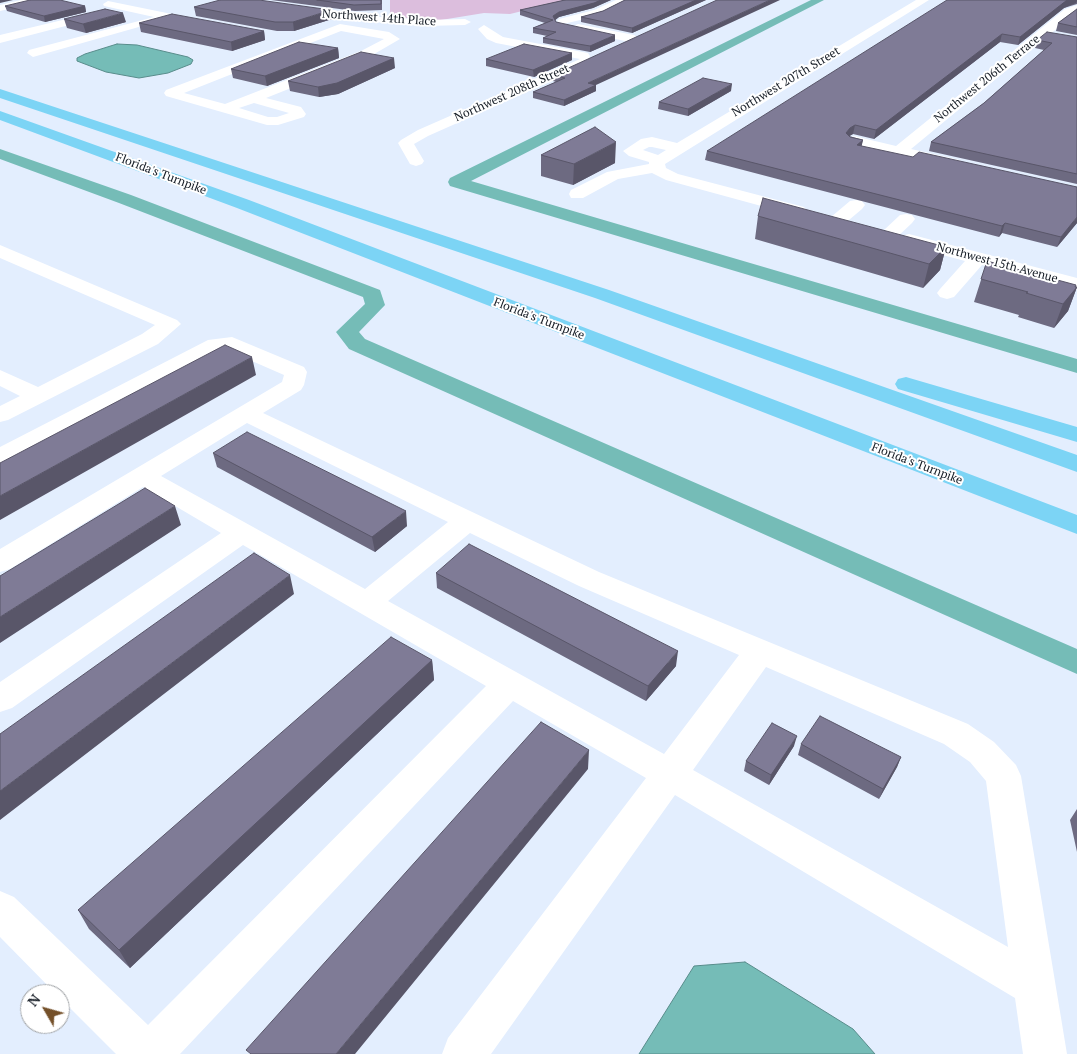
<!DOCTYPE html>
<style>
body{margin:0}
#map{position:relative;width:1077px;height:1054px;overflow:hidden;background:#e3eefe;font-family:"PT Serif",serif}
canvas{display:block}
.north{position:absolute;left:20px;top:984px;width:50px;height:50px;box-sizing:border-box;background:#fff;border:1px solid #a1a4a7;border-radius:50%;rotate:308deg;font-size:14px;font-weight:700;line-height:20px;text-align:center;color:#141b24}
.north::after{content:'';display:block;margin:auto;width:18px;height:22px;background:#745029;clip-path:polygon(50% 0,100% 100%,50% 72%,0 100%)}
</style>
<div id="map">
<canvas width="1077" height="1054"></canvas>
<div class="north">N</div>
</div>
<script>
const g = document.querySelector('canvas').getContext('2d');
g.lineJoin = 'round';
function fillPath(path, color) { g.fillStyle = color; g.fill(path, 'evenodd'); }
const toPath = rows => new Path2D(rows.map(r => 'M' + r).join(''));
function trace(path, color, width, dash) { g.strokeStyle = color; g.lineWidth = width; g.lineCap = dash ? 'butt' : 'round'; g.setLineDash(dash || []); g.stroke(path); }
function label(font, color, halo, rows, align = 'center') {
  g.font = font + ' "PT Serif",serif'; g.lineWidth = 4; g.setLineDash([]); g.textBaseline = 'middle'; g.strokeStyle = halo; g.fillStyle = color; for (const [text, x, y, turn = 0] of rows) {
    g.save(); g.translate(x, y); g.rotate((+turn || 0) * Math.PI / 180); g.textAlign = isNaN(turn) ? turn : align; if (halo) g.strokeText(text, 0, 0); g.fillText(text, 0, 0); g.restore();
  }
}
fillPath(toPath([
 [390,0,567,0,510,14,484,13,441,20,390,17]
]), '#dcbedd');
const water = toPath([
 [117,44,137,45,188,57,193,60,191,64,168,73,139,78,106,72,77,61,77,58,85,54,117,44],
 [745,962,853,1029,875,1054,639,1054,694,966,745,962]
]);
fillPath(water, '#75bcb7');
trace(water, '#588c8b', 1);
fillPath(toPath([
 [811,0,824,0,471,181,1077,359,1077,373,450,186,448,182,450,178,811,0],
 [0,149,131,195,380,290,385,305,359,332,365,339,1077,649,1077,674,349,349,336,332,365,304,363,297,119,203,0,159,0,149]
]), '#75bcb7');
fillPath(toPath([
 [21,0,41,0,40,2,0,11,0,5,21,0],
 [616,0,630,0,602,15,563,24,557,21,559,19,594,10,616,0],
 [916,0,929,0,665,164,666,168,678,174,804,207,807,211,804,215,798,216,666,180,652,173,618,179,583,198,571,198,569,194,571,190,607,172,649,164,649,162,629,156,623,151,641,139,652,137,677,143,916,0],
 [649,147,652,147,666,150,658,155,643,150,649,147],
 [108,1,201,20,207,23,201,26,167,19,33,57,27,53,29,50,154,17,104,6,103,4,108,1],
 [1077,5,1077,12,911,149,960,160,962,163,960,166,954,168,899,156,849,144,846,141,849,138,854,136,896,146,1065,9,1077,5],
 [100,11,104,12,106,14,104,16,0,43,0,35,100,11],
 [366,16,425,20,465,19,471,22,465,25,425,26,362,21,360,19,362,17,366,16],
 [340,24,389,32,400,39,369,57,266,98,301,107,306,114,304,117,278,125,267,125,166,96,164,93,166,90,340,24],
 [341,31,384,39,361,51,225,104,184,93,341,31],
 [254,103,289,113,277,117,268,117,239,108,254,103],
 [578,24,634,35,640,39,634,43,574,30,572,28,574,26,578,24],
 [484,25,503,37,588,53,590,56,589,58,592,61,590,64,428,136,414,144,424,161,422,164,416,166,410,164,398,143,401,140,418,130,580,59,496,43,487,39,478,29,484,25],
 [856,200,862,201,865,205,862,209,843,225,837,226,831,225,828,221,831,217,850,201,856,200],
 [906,214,912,215,915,219,912,223,895,239,889,240,883,239,880,235,883,231,900,215,906,214],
 [909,234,1077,278,1077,290,982,265,954,297,947,299,940,297,937,293,940,289,965,261,902,244,900,240,902,236,909,234],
 [0,245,177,320,181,324,158,344,8,420,0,422,0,406,20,396,0,386,0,370,38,387,142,334,155,325,0,258,0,245],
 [232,337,304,367,307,372,304,385,301,390,263,413,599,572,968,724,994,742,1016,765,1021,776,1067,1054,1023,1054,1015,998,675,795,491,1054,442,1054,448,1038,646,778,513,701,180,1054,116,1054,60,998,60,994,56,994,0,937,0,891,14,897,148,1025,486,686,243,545,12,708,0,712,0,682,221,533,143,487,10,569,0,572,0,549,282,382,284,375,229,351,221,351,9,462,0,465,0,447,208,340,232,337],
 [247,423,448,522,365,589,161,476,247,423],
 [470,533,579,586,739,655,664,754,388,601,470,533],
 [766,667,944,744,970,762,986,781,1008,947,693,770,766,667]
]), '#fff');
fillPath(toPath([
 [0,89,609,290,1077,455,1077,472,595,298,0,98,0,89],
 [0,111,249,200,1077,515,1077,534,237,208,0,120,0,111],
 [906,377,1077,427,1077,442,898,389,895,384,898,379,906,377]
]), '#7cd4f5');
fillPath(toPath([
 [271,0,382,0,382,10,355,11],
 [565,0,611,0,593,8,559,17,555,20,556,22,615,41,590,52,543,43,543,38,547,36,533,33,533,28,545,23,520,15,520,10],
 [625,0,706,0,632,33,581,22,581,17,603,11],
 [1077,0,1077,4,1064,8,1018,45,1000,42,874,139,853,134,849,136,863,140,861,146,1077,223,1057,247,1002,233,999,237,705,160,707,151],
 [5,6,85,6,86,12,45,22,7,11],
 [194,7,332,19,294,31,277,31,196,16],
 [1077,9,1077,35,1056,31,1058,23],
 [64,19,126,22,86,33,67,28],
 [139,23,264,31,265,40,232,51,141,32],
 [1077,37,1077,184,929,151,931,142,984,103,1044,50,1035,48,1037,40],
 [338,48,339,58,267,86,233,78,231,69],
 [572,53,572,60,534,77,486,66,486,59],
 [395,68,338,94,319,97,290,91,288,81],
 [553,75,596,85,596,91,564,106,533,98,533,92,556,82,553,81],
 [731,91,688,116,658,109,659,102],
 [541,155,615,163,573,185,541,176],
 [758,216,946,247,940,270,923,288,755,239],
 [987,261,1077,287,1068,311,1054,328,1018,317,1019,315,974,302],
 [213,453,407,526,375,552,217,467],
 [436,573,676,666,646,701,437,588],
 [432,660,434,680,130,968,89,929,78,910],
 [801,744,901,757,897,767,879,799,798,755],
 [794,746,769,785,744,771,746,761],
 [1077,809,1077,852,1070,820]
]), '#6d6a81');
fillPath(toPath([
 [0,0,13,0,0,3],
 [601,0,611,0,593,8,559,17,553,22,553,16,559,12],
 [696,0,706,0,632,33,632,28],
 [770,0,780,0,596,85,596,91,564,106,564,100,588,83],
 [1066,0,1077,0,1077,1,1076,3,1064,8,1018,45,1020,37],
 [85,6,86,12,45,22,44,16],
 [331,10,332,19,294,31,293,22],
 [123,13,126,22,86,33,83,24],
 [264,31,265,40,232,51,231,42],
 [1002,34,1000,42,874,139,876,130],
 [615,35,615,41,590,52,590,46],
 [338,48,339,58,267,86,265,76],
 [572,53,572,60,534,77,533,70],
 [394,58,395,68,338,94,319,97,318,87],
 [732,84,731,91,688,116,688,109],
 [855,125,853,134,848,137,846,133,850,128],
 [863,140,861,149,857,145],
 [616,142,615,163,573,185,574,164],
 [1077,217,1077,223,1057,247,1061,237],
 [1005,223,1002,233,999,237,1002,226],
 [946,247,940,270,923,288,929,264],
 [1076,285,1074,290,1077,287,1068,311,1054,328,1063,304],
 [252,357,256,375,0,520,0,496],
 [175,506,181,525,0,643,0,617],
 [406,511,407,526,375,552,372,537],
 [290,575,294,594,0,820,0,791],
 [678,651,676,666,646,701,648,686],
 [432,660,434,680,130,968,119,950],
 [797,736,794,746,769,785,771,775],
 [589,750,588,769,355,1054,336,1054],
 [901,757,897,767,879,799,883,789]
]), '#595669');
const building = toPath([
 [30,0,60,0,85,6,44,16,5,6,30,0],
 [220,0,259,0,331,10,293,22,275,22,194,7,220,0],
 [317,0,381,0,381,4,354,5,317,0],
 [565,0,601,0,594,3,559,12,553,16,556,22,615,35,590,46,543,38,556,32,533,28,553,20,520,10,565,0],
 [625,0,696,0,632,28,581,17,603,11,625,0],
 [717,0,770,0,588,83,596,85,564,100,533,92,565,78,553,75,717,0],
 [947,0,1067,0,1020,37,1002,34,876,130,855,125,850,128,846,133,850,137,863,140,857,145,913,157,919,152,1077,187,1077,217,1061,237,1005,223,1002,226,707,151,947,0],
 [105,9,123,13,83,24,64,19,105,9],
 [1077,9,1077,27,1058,23,1077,9],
 [172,14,264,31,231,42,139,23,172,14],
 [1047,32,1077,37,1077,174,931,142,984,103,1052,43,1037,40,1047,32],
 [299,42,338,48,265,76,231,69,299,42],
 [524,44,572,53,533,70,486,59,524,44],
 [361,52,394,58,337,83,318,87,288,81,361,52],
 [703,78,732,84,688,109,659,102,703,78],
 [595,127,616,142,574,164,541,155,595,127],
 [763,198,946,247,929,264,758,216,763,198],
 [987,261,1076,285,1075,287,1077,287,1063,304,1026,293,1028,292,981,279,987,261],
 [225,345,252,357,0,496,0,463,225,345],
 [247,432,406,511,372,537,213,453,247,432],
 [145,488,175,506,0,617,0,576,145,488],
 [469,544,678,651,648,686,436,573,469,544],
 [254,553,290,575,0,791,0,734,254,553],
 [391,637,432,660,119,950,78,910,391,637],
 [820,716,901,757,883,789,801,744,820,716],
 [541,722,589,750,336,1054,251,1054,246,1050,541,722],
 [772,723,797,736,771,775,746,761,772,723]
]);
fillPath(building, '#7f7b96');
trace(building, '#595669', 1);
label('12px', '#141b24', '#fff', [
 ["Northwest 14th Place",379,18,4],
 ["Northwest 206th Terrace",987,79,-39],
 ["Northwest 207th Street",786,82,-31],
 ["Northwest 208th Street",512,93,-24],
 ["Florida's Turnpike",161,174,21],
 ["Northwest 15th Avenue",997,263,15],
 ["Florida's Turnpike",539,319,21],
 ["Florida's Turnpike",917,464,21]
]);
</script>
